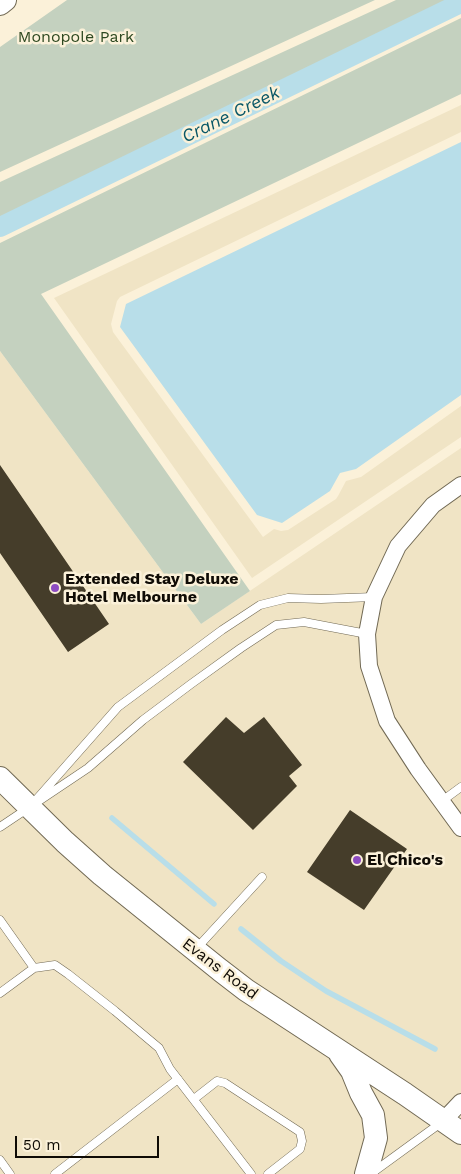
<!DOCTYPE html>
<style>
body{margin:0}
#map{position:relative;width:461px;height:1174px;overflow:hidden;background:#fbf1d9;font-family:"Work Sans",sans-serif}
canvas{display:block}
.scale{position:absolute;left:15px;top:1136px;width:144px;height:22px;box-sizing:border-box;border:2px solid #0f0b05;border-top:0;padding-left:6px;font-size:15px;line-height:18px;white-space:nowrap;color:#0f0b05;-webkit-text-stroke:4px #fbf1d9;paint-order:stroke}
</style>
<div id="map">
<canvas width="461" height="1174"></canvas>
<div class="scale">50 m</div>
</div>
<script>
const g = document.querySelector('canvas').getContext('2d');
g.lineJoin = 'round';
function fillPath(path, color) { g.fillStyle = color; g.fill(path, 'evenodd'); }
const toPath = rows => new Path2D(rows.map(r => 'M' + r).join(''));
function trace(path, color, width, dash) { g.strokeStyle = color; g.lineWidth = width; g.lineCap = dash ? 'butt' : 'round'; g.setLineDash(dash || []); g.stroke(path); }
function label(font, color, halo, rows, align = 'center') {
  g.font = font + ' "Work Sans",sans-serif'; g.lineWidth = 5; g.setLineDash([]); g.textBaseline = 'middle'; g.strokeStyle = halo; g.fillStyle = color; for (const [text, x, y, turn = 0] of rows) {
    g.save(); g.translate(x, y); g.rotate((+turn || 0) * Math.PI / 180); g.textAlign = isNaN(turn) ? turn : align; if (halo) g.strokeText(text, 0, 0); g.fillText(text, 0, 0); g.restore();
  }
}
fillPath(toPath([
 [461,105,461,132,120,297,117,301,111,324,113,332,263,537,274,529,281,531,288,530,336,499,338,496,346,481,361,477,461,406,461,437,252,578,54,298],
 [0,351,201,624,461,448,461,1174,0,1174]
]), '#f0e4c5');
fillPath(toPath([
 [67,0,375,0,0,172,0,47],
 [396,0,461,0,461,7,0,232,0,182],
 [461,18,461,94,41,294,250,591,201,624,0,351,0,243]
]), '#c4d1bf');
fillPath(toPath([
 [461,142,461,395,356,469,340,473,330,491,282,523,257,515,120,327,126,304]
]), '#b8dee9');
trace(toPath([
 [112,818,214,904],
 [241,929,281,961,326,991,435,1049]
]), '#b8dee9', 5.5);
trace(toPath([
 [0,227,461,3]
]), '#b8dee9', 20);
fillPath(toPath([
 [0,465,109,624,68,652,0,553],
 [226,717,244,733,264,717,302,765,289,776,297,786,253,830,183,762],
 [350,810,407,849,364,910,307,872]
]), '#453d2a');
const lane = toPath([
 [36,800,118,707,222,630,260,605,288,598,321,599,374,597],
 [442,801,461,787],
 [0,827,88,768,143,720,191,684,241,648,276,625,304,622,367,634],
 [0,920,34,968,55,965,68,974,115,1011,159,1048,170,1069,251,1174],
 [196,949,262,877],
 [0,993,34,968],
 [194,1099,217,1081,225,1083,300,1132,302,1141,300,1149,268,1174],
 [0,1160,10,1174],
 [372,1173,442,1122],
 [55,1174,178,1079]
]);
const street = toPath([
 [461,485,433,505,398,546,374,597,367,634,369,666,387,721,418,769,461,828],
 [443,1121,461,1102]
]);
const secondary = toPath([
 [0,4,5,0],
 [0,778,65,842,102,875,220,970,246,990,405,1094,461,1133],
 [340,1054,352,1071,361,1093,373,1115,376,1138,366,1174]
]);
trace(lane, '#716954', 9);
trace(street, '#716954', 18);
trace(secondary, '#716954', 24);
trace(lane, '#fff', 8);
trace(street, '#fff', 16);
trace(secondary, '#fff', 22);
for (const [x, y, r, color] of [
 [55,588,5,"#8d4cc2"],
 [357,860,5,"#8d4cc2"]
]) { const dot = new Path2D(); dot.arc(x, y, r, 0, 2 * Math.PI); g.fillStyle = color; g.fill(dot); trace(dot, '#fbf1d9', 2); }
label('16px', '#2d4820', '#fbf1d9', [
 ["Monopole Park",76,37]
]);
label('bold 16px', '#0f0b05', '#fbf1d9', [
 ["Extended Stay Deluxe",65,579],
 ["Hotel Melbourne",65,597],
 ["El Chico's",367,860]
], 'left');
label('16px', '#0f0b05', '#fbf1d9', [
 ["Evans Road",220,969,37]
]);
label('italic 18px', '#095767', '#fbf1d9', [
 ["Crane Creek",231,115,-26]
]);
</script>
